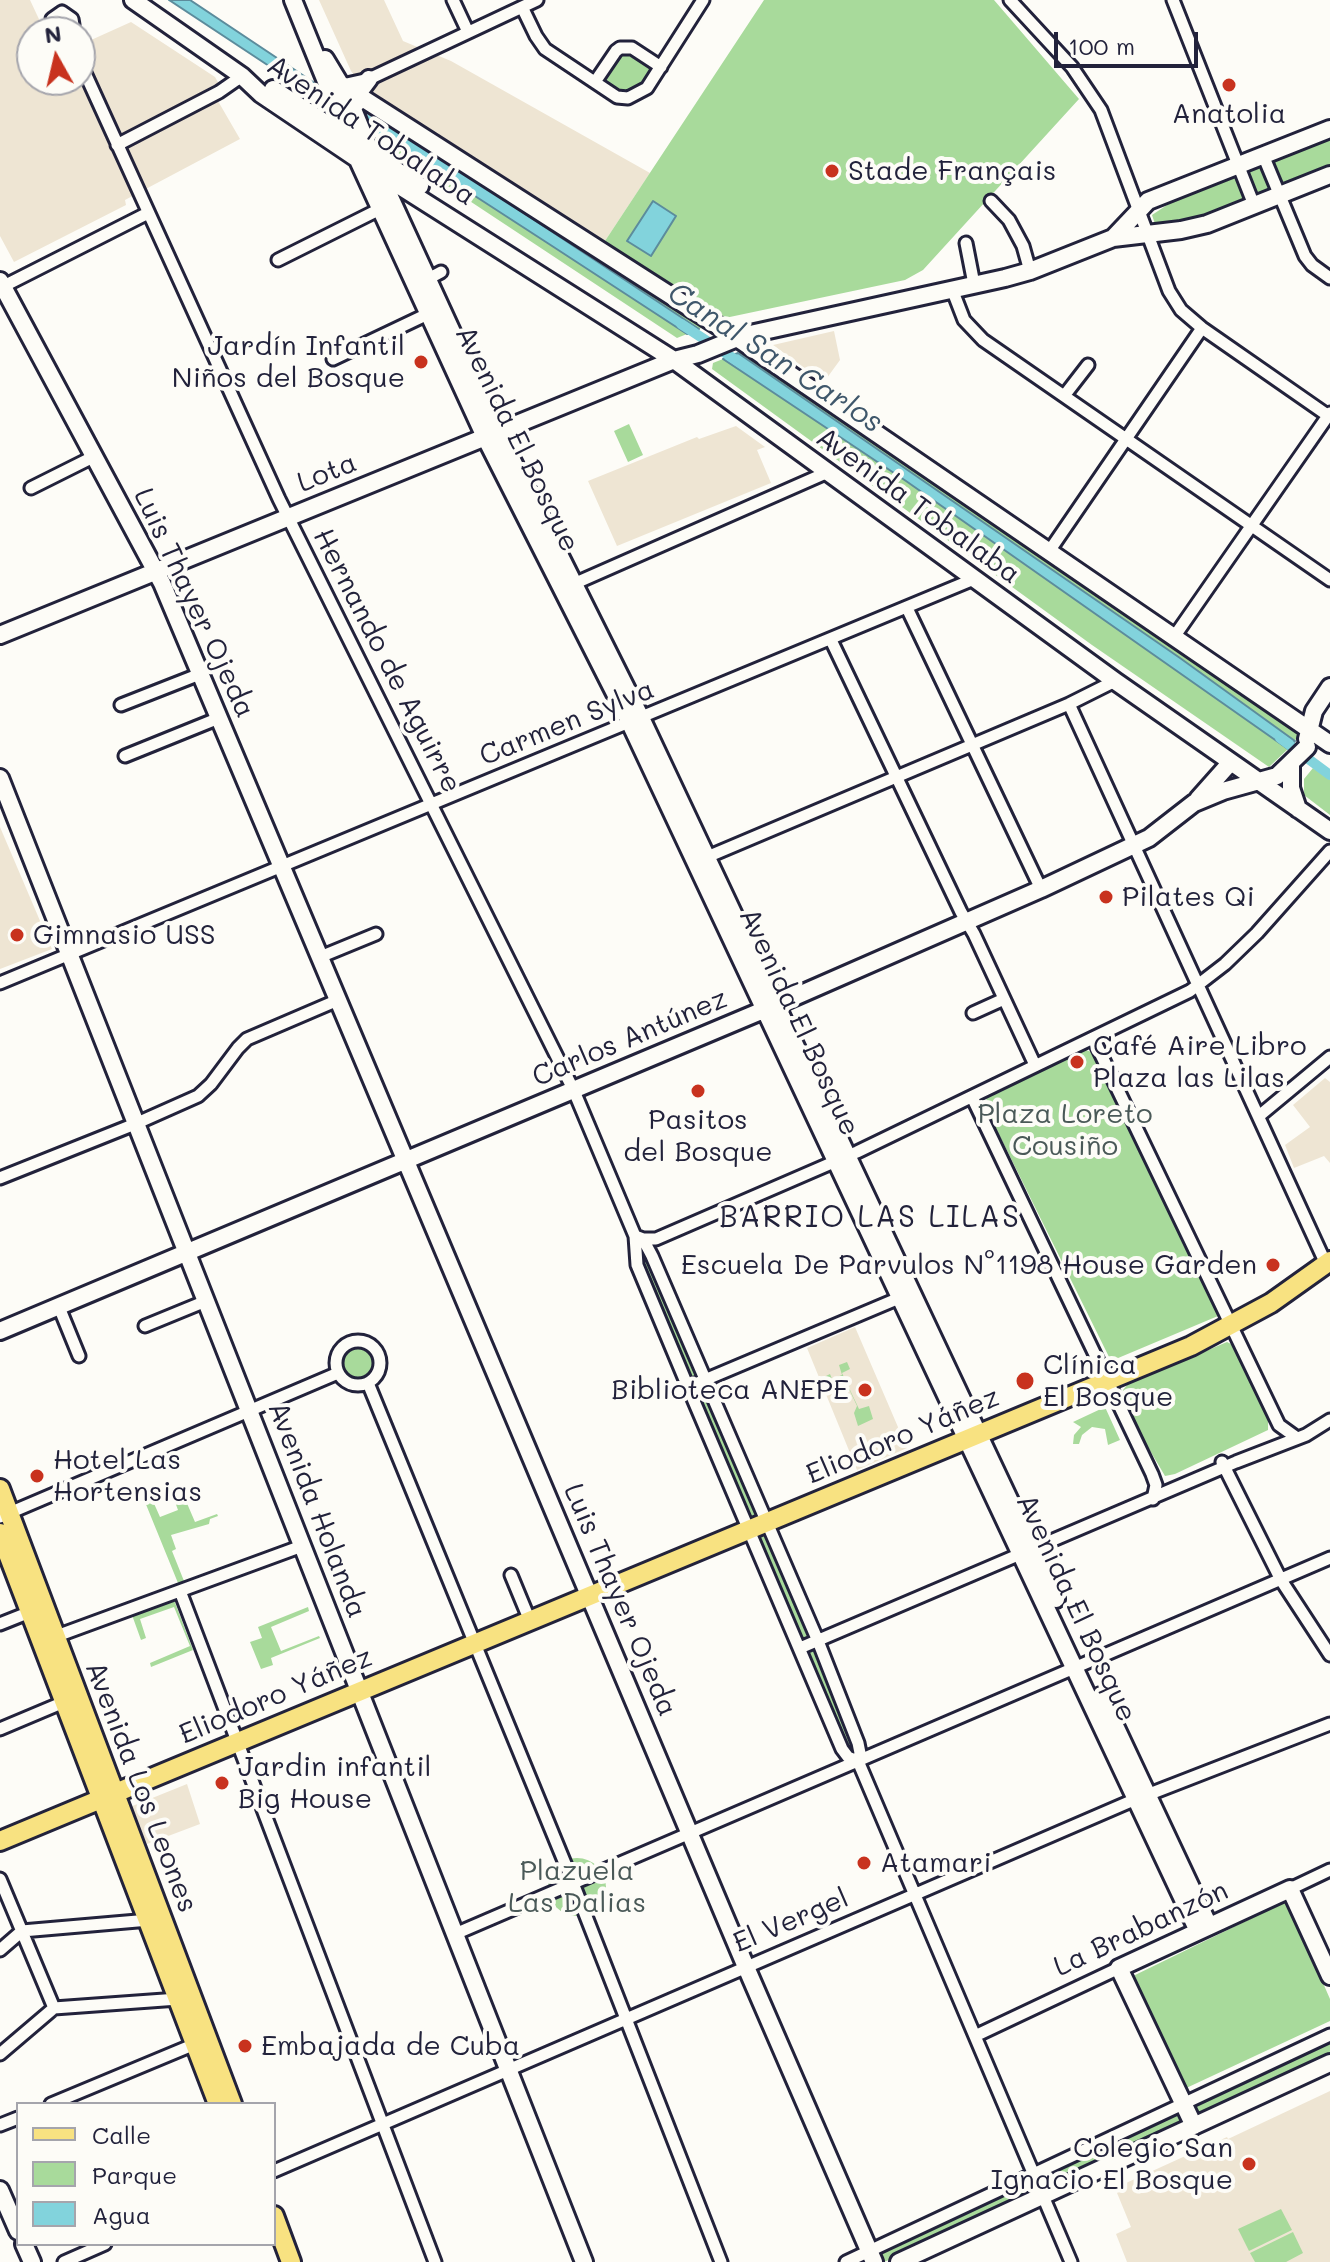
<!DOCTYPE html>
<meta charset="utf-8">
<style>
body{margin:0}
#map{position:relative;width:1330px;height:2262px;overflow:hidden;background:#fdfcf7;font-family:Mali,sans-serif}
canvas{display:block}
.legend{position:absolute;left:16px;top:2102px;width:260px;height:144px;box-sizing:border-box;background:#fdfcf7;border:2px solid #a5a5ac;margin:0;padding:10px 14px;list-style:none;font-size:24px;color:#22223b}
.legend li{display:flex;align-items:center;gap:16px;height:40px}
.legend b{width:40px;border:2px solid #a5a5ac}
.north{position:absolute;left:16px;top:16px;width:80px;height:80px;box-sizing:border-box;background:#fdfcf7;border:2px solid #a5a5ac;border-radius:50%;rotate:352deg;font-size:22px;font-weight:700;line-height:32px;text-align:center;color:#22223b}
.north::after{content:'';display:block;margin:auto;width:28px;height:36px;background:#c8321e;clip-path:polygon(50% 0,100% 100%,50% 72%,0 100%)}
.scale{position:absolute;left:1054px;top:32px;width:144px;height:36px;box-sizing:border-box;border:4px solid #22223b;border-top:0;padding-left:10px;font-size:24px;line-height:28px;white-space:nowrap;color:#22223b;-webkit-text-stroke:6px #fdfcf7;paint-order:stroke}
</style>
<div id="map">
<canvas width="1330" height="2262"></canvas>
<ul class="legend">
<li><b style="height:10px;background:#f8e281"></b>Calle</li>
<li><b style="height:22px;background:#a8da9b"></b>Parque</li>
<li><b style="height:22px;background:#82d3dc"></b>Agua</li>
</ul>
<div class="north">N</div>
<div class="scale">100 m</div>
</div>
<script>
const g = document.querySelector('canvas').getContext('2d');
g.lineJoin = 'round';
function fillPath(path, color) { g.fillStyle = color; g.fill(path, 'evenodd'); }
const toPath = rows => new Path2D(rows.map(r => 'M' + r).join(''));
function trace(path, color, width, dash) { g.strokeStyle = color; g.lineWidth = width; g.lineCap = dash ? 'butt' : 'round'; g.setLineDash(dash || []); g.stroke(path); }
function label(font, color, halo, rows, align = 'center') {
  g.font = font + ' Mali,sans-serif'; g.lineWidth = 8; g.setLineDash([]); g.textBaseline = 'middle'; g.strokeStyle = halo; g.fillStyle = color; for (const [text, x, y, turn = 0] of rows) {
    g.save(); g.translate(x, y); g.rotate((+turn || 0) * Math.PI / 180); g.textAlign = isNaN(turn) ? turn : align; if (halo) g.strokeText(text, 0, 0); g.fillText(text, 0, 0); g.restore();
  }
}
fillPath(toPath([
 [0,0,30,0,45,32,32,32,32,80,80,80,80,45,131,22,215,77,219,84,211,89,240,139,125,200,126,205,14,262,0,236],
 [319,0,384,0,403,41,451,61,650,173,603,244,371,98,351,71],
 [834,331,840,360,824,382,773,345],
 [736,426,765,447,757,450,771,483,617,546,588,481,697,437,699,439],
 [0,827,52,949,0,969],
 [1325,1078,1330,1082,1330,1163,1324,1156,1294,1168,1285,1145,1310,1127,1293,1105],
 [855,1327,907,1448,857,1470,807,1348],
 [187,1784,200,1824,147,1844,130,1807],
 [1330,2091,1330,2262,1127,2262,1116,2234,1131,2227,1115,2188,1227,2137,1228,2139]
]), '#eee5d3');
fillPath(toPath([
 [764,0,994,0,1079,99,923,270,905,280,725,318,603,244],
 [625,49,657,67,645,86,633,94,617,94,599,81,618,52],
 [383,112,708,325,699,329,497,194,380,121],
 [1330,138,1330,170,1209,218,1156,227,1152,215,1176,199],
 [387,139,687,334,677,338,391,149],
 [748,352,1301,729,1295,741,1180,658,738,353],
 [723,359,906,481,1288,749,1269,767,1092,645,712,369,713,363],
 [629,424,643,455,628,462,614,431],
 [1313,768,1330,780,1330,815,1304,795,1304,779],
 [1082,1049,1092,1052,1121,1106,1218,1316,1111,1361,985,1106,987,1097],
 [639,1248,648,1260,771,1542,855,1744,854,1749,850,1751,847,1750,749,1511,641,1263],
 [1227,1342,1233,1345,1268,1419,1268,1430,1175,1474,1165,1476,1145,1442,1122,1395,1123,1390,1128,1384],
 '342 1363a16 16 0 1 1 32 0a16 16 0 1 1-32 0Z',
 [847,1362,850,1369,842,1373,859,1409,869,1406,873,1419,858,1426,854,1413,857,1406,850,1391,831,1382,827,1384,824,1377,830,1374,832,1379,842,1375,839,1365],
 [1105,1407,1120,1440,1108,1445,1105,1429,1092,1427,1082,1435,1079,1444,1073,1444,1074,1435,1081,1427,1073,1422],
 [180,1487,195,1522,217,1514,218,1516,210,1519,209,1524,171,1535,176,1549,172,1551,184,1581,178,1583,145,1502,152,1499,160,1517,178,1510,171,1491],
 [174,1600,193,1650,151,1667,150,1663,190,1646,174,1607,140,1619,146,1638,141,1640,132,1615],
 [308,1607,309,1611,271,1627,281,1651,319,1636,320,1638,271,1658,273,1665,261,1669,250,1642,262,1638,258,1627],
 '548 1887a29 29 0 1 1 58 0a29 29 0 1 1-58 0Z',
 [1287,1901,1330,1999,1330,2021,1182,2090,1131,1977],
 [1330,2039,1330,2059,1055,2188,884,2262,854,2262],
 [1281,2209,1292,2230,1249,2251,1238,2229],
 [1293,2232,1303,2253,1286,2262,1255,2262,1250,2253]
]), '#a8da9b');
const water = toPath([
 [169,0,190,0,319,86,325,103,169,0],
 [380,121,397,129,699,329,687,334,549,244,387,139,380,121],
 [653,201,676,216,651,256,627,241,653,201],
 [738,353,1180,658,1295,741,1288,749,906,481,723,359,738,353]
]);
fillPath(water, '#82d3dc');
trace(water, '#5c8c9c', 2);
trace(toPath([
 [356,113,393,137],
 [681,324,742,364],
 [1280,738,1330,775]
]), '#82d3dc', 10);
const street = toPath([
 [453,0,468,32],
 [1010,0,1072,67,1101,110,1169,291,1181,310,1202,328,1330,417],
 [1173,0,1254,205],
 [522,7,536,36,545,49,617,97,628,98,647,88,703,0],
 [57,32,52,25,52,19,62,12,72,19,73,25,68,32],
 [80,62,279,499,574,1091,635,1236,637,1265,688,1387,842,1749,848,1757,858,1761],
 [595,82,616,51,620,48,632,48,661,67],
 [342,85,369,79,537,0],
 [117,145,219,92,242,76],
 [1263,155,1305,256,1312,265,1330,278],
 [991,201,1009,220,1023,246,1030,271],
 [966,243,974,284],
 [278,260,380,209],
 [428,279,441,272],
 [0,288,148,213],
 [952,289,964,320,983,340,1330,580],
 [333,359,434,311],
 [1064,396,1088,365],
 [31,488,95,456],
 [1050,550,1202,328],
 [569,586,828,472],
 [907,608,1041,889],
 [1174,637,1330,413],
 [831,640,961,912,974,934,1035,1065],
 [1069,704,1326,1264],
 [121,705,200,674],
 [125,756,219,718],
 [700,860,1069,704,1115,681],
 [320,957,376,934],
 [0,983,974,579],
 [973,1013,1004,999],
 [1093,1038,1279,1425,1297,1438],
 [972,1097,1152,1474,1156,1485,1153,1499],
 [1259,1116,1330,1057],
 [0,1178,135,1124,198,1096,211,1084,238,1048,247,1039,338,1000],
 [635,1236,643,1239,652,1256,818,1641,858,1743,860,1753,858,1761,1071,2262],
 [643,1239,656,1239,857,1152,1190,991,1225,964,1257,933,1330,851],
 [59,1307,79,1356],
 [145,1326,206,1301],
 '336 1363a22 22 0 1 1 44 0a22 22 0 1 1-44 0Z',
 [368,1383,573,1883,721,2262],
 [688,1387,904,1296],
 [1222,1462,1281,1580,1330,1655],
 [0,1517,338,1373],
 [511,1575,530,1621],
 [180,1591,435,2262],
 [0,1624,30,1612],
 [54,1637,302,1546],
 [800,1648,1236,1462,1306,1435,1330,1420],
 [0,1729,64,1702],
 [0,1879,54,2008],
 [1290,1889,1330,1870],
 [455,1934,1330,1558],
 [0,1950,22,1931,149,1920],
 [975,2036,1119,1968],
 [0,2054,54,2008,178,1999],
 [51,2104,195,2044],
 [0,2125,18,2118],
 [274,2171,1129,1802,1330,1724],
 [64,2262,105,2244],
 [846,2262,1330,2035]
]);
const secondary = toPath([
 [133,0,242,76,261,94,356,158],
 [293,0,357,158,485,437,630,723,1198,1931],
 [325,59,348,97,379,173,498,432,641,718,1056,1599],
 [342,85,737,338,1330,744],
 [273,89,347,137],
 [356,104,360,91,369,79],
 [370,153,420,186],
 [379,173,674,360,1115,681,1330,831],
 [1113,238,1148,201,1330,129],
 [0,281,162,583,746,1967,874,2262],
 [732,338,1005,278,1030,271,1113,238,1181,230,1207,224,1330,175],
 [0,635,674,360,698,354,737,338],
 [1307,739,1314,711,1330,687],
 [1291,765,1291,788,1298,809],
 [0,778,584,2262],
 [1198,799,1230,763],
 [0,1331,785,1001,1041,889,1149,838,1194,803,1223,791,1277,776,1307,747],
 [1101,1696,1209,1926],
 [1194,2126,1119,1968,1290,1889,1330,1976],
 [0,2190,18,2231],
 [24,2244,32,2262],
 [899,2262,1330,2063]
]);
const primary = toPath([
 [0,1489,232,2104],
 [0,1533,218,2104],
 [0,1841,1191,1346,1271,1303,1330,1261],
 [274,2216,291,2262]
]);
trace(street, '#22223b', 17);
trace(secondary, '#22223b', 22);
trace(primary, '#22223b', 24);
trace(street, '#fdfcf7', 11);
trace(secondary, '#fdfcf7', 16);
trace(primary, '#f8e281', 18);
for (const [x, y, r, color] of [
 [1229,85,8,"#c8321e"],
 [832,171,8,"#c8321e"],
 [421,362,8,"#c8321e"],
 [1106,897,8,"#c8321e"],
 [17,935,8,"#c8321e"],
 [1077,1062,8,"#c8321e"],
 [698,1091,8,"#c8321e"],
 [1273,1265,8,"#c8321e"],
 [1025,1381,10,"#c8321e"],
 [865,1390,8,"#c8321e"],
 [37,1476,8,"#c8321e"],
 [222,1783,8,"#c8321e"],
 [864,1863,8,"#c8321e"],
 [245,2046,8,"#c8321e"],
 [1249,2164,8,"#c8321e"]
]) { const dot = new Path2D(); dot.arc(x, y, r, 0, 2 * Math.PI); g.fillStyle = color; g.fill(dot); trace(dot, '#fdfcf7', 3); }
label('28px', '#22223b', '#fdfcf7', [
 ["Anatolia",1229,114,"center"],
 ["Stade Français",848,171],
 ["Jardín Infantil",405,346,"right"],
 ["Niños del Bosque",405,378,"right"],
 ["Pilates Qi",1122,897],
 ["Gimnasio USS",33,935],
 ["Café Aire Libro",1093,1046],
 ["Plaza las Lilas",1093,1078],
 ["Pasitos",698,1120,"center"],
 ["del Bosque",698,1152,"center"],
 ["Escuela De Parvulos N°1198 House Garden",1257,1265,"right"],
 ["Clínica",1043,1365],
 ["El Bosque",1043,1397],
 ["Biblioteca ANEPE",849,1390,"right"],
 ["Hotel Las",53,1460],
 ["Hortensias",53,1492],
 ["Jardin infantil",238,1767],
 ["Big House",238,1799],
 ["Atamari",880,1863],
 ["Embajada de Cuba",261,2046],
 ["Colegio San",1233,2148,"right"],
 ["Ignacio El Bosque",1233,2180,"right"]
], 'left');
label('28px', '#22223b', '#fdfcf7', [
 ["Avenida Tobalaba",371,131,34],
 ["Avenida El Bosque",517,439,64],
 ["Lota",327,473,-22],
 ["Avenida Tobalaba",918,506,36],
 ["Luis Thayer Ojeda",194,603,65],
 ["Hernando de Aguirre",387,661,63],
 ["Carmen Sylva",567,723,-22],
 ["Avenida El Bosque",799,1022,65],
 ["Carlos Antúnez",630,1038,-23],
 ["Eliodoro Yáñez",903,1436,-23],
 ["Avenida Holanda",317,1510,69],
 ["Luis Thayer Ojeda",620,1600,67],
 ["Avenida El Bosque",1076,1608,65],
 ["Eliodoro Yáñez",276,1696,-23],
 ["Avenida Los Leones",141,1787,69],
 ["El Vergel",791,1921,-23],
 ["La Brabanzón",1141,1929,-25]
]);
label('28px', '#4a5958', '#fdfcf7', [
 ["Plaza Loreto",1065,1114],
 ["Cousiño",1065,1146],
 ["Plazuela",577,1871],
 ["Las Dalias",577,1903]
]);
label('italic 30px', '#3f576b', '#fdfcf7', [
 ["Canal San Carlos",775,358,33]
]);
g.letterSpacing = '2px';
label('30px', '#22223b', '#fdfcf7', [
 ["BARRIO LAS LILAS",870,1218]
]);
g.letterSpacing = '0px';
</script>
